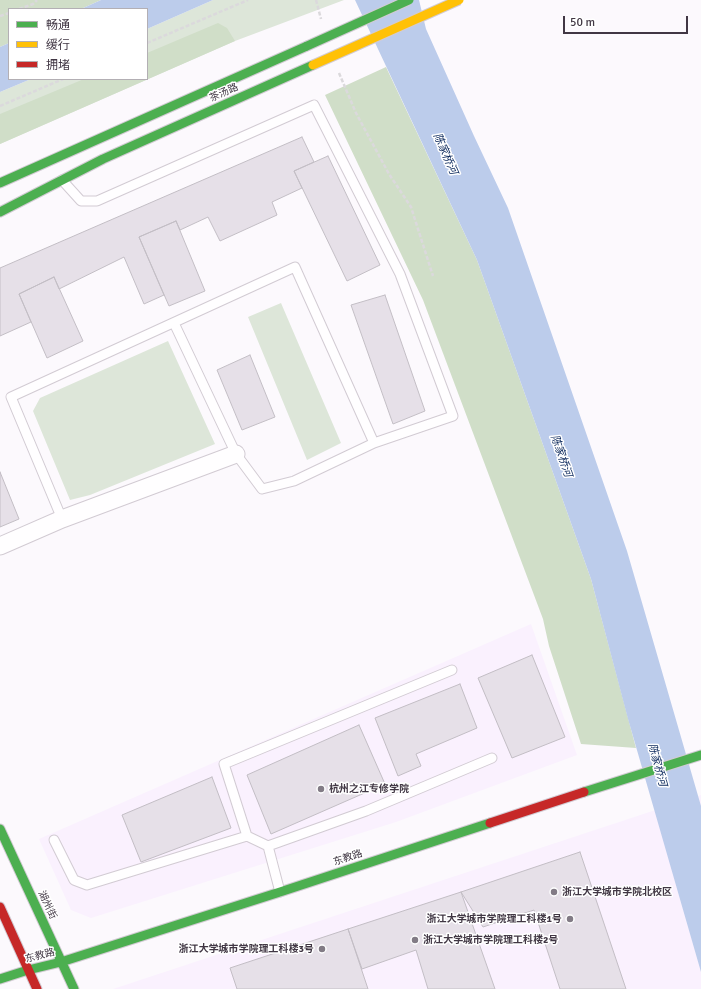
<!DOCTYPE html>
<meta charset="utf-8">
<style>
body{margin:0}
#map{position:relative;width:701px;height:989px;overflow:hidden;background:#fcf9fd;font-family:Signika,"Noto Sans SC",sans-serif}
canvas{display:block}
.legend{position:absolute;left:8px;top:8px;width:140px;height:72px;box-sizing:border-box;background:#fff;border:1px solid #b3afb4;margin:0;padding:5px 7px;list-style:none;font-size:12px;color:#413744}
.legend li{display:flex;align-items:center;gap:8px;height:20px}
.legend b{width:20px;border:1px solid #b3afb4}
.scale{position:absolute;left:563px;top:16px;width:125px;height:18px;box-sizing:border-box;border:2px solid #413744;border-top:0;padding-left:5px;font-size:12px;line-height:14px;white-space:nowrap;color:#413744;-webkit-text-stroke:3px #fff;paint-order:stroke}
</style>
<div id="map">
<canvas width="701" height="989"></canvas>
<ul class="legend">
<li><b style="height:5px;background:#4caf50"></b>畅通</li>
<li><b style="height:5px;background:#ffc107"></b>缓行</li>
<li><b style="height:5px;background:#c62828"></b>拥堵</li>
</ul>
<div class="scale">50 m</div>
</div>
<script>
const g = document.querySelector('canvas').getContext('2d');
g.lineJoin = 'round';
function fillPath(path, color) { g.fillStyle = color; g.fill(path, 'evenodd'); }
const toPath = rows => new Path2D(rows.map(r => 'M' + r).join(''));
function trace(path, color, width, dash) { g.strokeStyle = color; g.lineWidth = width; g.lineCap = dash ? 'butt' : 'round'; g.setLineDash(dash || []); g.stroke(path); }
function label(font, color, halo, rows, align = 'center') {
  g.font = font + ' Signika,"Noto Sans SC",sans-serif'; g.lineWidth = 3; g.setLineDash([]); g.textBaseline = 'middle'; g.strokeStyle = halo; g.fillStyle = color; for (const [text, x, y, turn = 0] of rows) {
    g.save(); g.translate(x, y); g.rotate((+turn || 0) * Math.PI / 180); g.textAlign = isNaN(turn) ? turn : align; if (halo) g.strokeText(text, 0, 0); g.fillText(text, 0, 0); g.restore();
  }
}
fillPath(toPath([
 [531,624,577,755,396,822,91,918,71,910,39,839],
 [701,795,701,989,113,989]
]), '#faf1fe');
fillPath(toPath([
 [213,0,344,0,235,41,0,144,0,92,31,79,147,79,147,29],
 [281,303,341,443,307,460,248,317],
 [168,341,215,444,90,495,70,500,33,411,40,398]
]), '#dde6d9');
fillPath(toPath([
 [0,0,101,0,81,9,9,9,9,43,0,47],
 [218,23,227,28,235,41,0,144,0,114,84,79,147,79,147,53],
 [386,67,477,260,591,579,636,748,581,744,549,646,543,619,423,300,325,95]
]), '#d0dec8');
fillPath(toPath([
 [101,0,213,0,147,29,147,9,81,9],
 [355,0,419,0,426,29,474,136,508,208,627,551,701,806,701,972,628,719,591,579,477,260],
 [9,43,9,79,31,79,0,92,0,47]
]), '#bccceb');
const building = toPath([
 [302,137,314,162,294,171,302,188,272,202,277,215,220,241,208,217,180,230,176,221,139,237,164,295,144,304,124,257,59,289,54,277,19,294,31,322,0,336,0,268,302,137],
 [328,156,380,265,347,281,294,171,328,156],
 [176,221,205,291,169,306,139,237,176,221],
 [54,277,83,341,47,358,19,294,54,277],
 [385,295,425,411,393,424,351,305,385,295],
 [250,355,275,417,242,430,217,370,250,355],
 [0,472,19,519,0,527,0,472],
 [532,655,565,737,512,758,478,678,532,655],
 [460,684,477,728,416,754,421,766,398,776,375,718,460,684],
 [359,725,385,784,271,834,247,775,359,725],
 [212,777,231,828,141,862,122,815,212,777],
 [580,852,626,989,560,989,534,910,483,927,461,892,580,852],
 [461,892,495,989,428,989,416,950,362,969,348,929,461,892],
 [348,929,368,989,237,989,230,968,348,929]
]);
fillPath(building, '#e6e0e8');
trace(building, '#c3bec5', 1);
const lane = toPath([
 [62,180,81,201,97,201,314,105,400,274,453,416,374,443],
 [62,519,11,397,295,267,374,443,294,481,262,489,236,454,174,323],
 [54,840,74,880,87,885,247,836],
 [268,846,247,836,224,764,452,670],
 [280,892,268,846,366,811,492,758]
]);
const street = toPath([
 [0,546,62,519,236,454]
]);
const fast = toPath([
 [0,183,307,46],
 [0,212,103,159,313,65],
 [584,792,701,755],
 [0,829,74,989],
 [0,979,28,970,61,962,280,892,490,823]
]);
const jam = toPath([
 [490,823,584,792],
 [0,907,37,989]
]);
trace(lane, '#d2cbd3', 11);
trace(street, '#d2cbd3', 19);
trace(fast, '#d2cbd3', 11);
trace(jam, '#d2cbd3', 11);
trace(toPath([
 [316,0,321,19],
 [19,9,33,4,37,0],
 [0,16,9,13],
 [147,43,248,0],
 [339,73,356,113,389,174,411,207,433,276],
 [0,106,63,79]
]), '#dbd9dc', 2.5, [4, 2]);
trace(lane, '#fffeff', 9);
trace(street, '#fffeff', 17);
trace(fast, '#4caf50', 9);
trace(jam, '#c62828', 9);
const fastBridge = toPath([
 [307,46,409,0]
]);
const slowBridge = toPath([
 [313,65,459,0]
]);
trace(fastBridge, '#d2cbd3', 11, []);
trace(slowBridge, '#d2cbd3', 11, []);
trace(fastBridge, '#4caf50', 9);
trace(slowBridge, '#ffc107', 9);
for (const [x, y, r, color] of [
 [321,789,4,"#827b85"],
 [554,892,4,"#827b85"],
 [570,919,4,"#827b85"],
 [415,940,4,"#827b85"],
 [322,949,4,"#827b85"]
]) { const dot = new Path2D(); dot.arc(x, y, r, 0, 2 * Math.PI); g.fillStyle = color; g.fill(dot); trace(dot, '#fff', 1.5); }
label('10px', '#413744', '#fff', [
 ["茶汤路",224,93,-24],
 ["东教路",348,858,-18],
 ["湖州街",47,905,65],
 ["东教路",40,956,-14]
]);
label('bold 10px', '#413744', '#fff', [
 ["杭州之江专修学院",329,789],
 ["浙江大学城市学院北校区",562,892],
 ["浙江大学城市学院理工科楼1号",562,919,"right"],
 ["浙江大学城市学院理工科楼2号",423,940],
 ["浙江大学城市学院理工科楼3号",314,949,"right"]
], 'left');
label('italic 11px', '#122e60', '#fff', [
 ["陈家桥河",445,154,66],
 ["陈家桥河",561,456,71],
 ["陈家桥河",657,765,75]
]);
</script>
